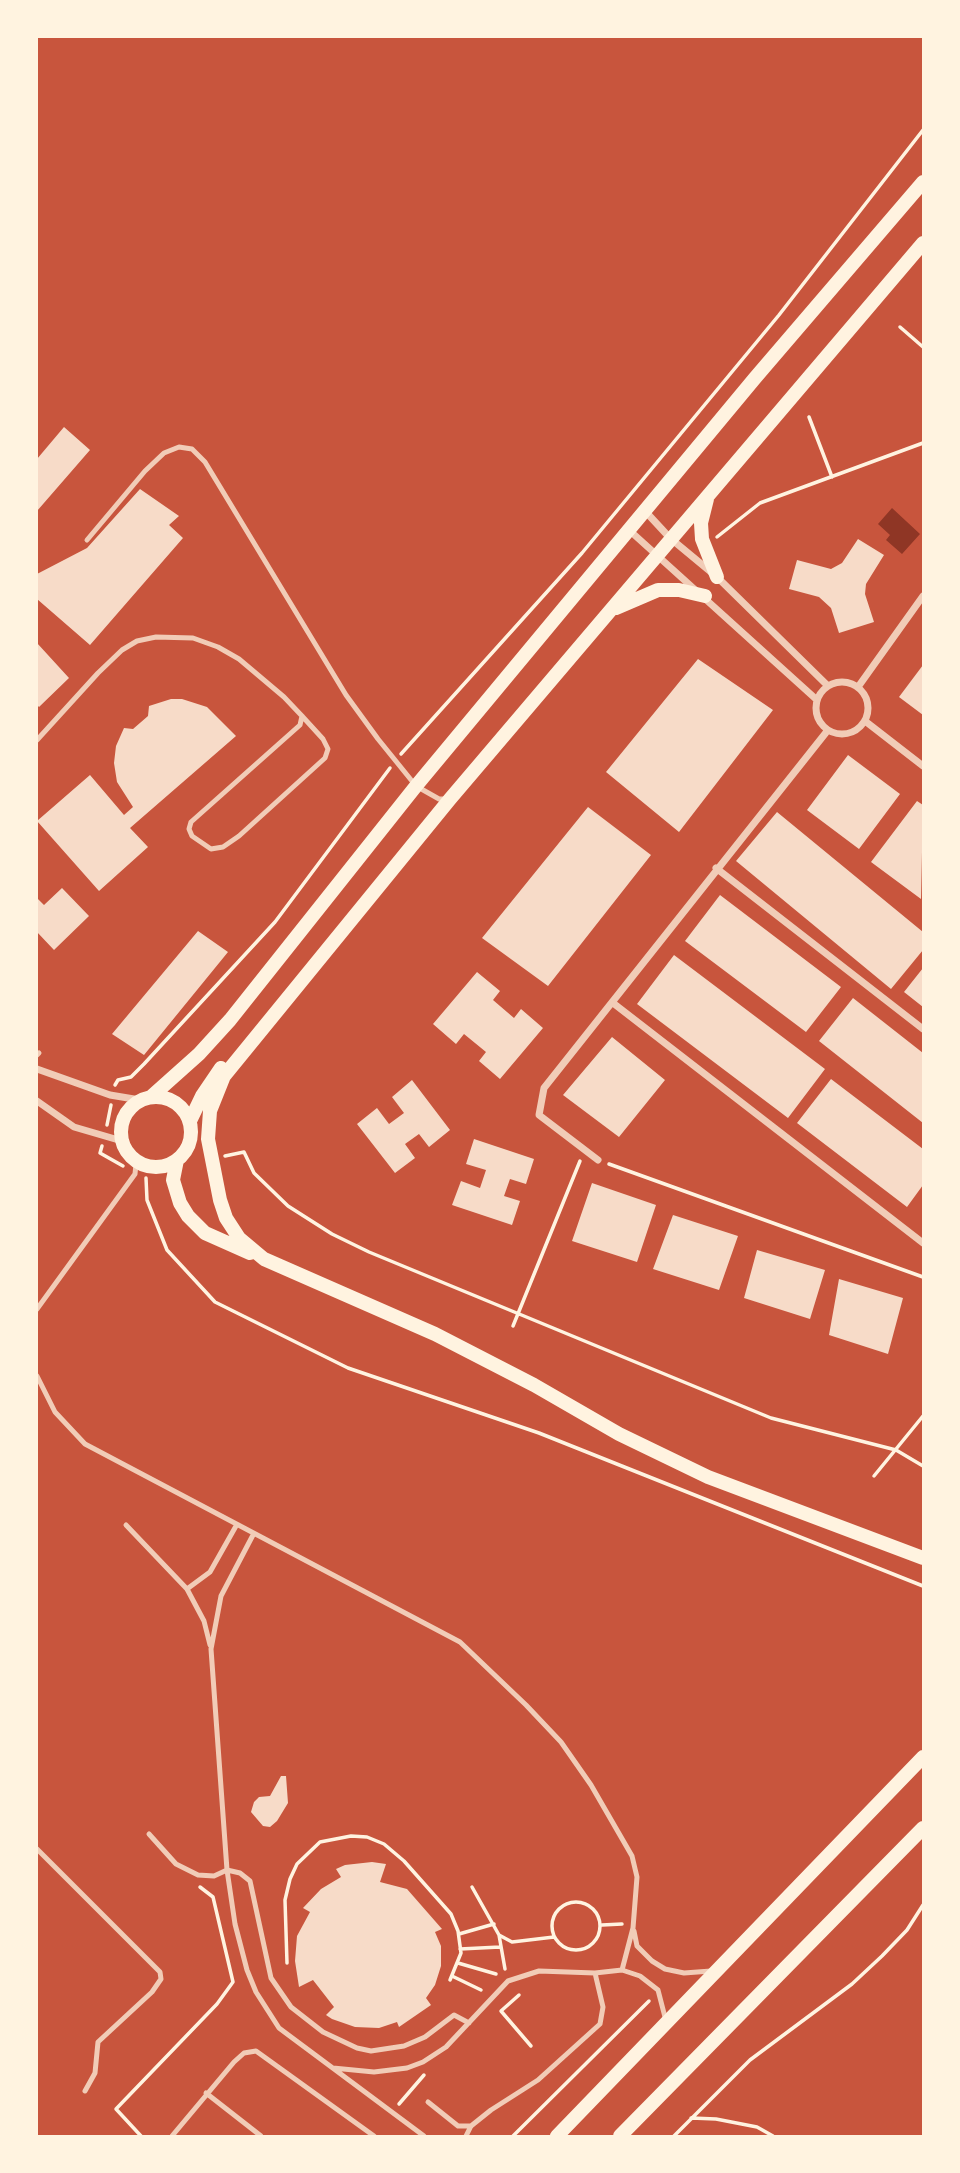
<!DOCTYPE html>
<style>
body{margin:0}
#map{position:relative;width:960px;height:2173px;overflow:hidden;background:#c8553d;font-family:Barlow,sans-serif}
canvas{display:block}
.frame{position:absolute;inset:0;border:38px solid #fff3e0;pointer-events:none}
</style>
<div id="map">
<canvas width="960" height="2173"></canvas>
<div class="frame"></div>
</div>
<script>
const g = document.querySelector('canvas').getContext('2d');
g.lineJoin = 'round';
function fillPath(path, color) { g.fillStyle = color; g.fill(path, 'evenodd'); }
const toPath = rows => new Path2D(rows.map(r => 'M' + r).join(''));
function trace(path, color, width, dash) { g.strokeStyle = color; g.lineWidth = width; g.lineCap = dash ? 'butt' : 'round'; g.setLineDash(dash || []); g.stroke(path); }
fillPath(toPath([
 [892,508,920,534,902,554,886,540,890,535,878,524]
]), '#8f3625');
fillPath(toPath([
 [64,427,90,450,37,511,37,459],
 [140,489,179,516,169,525,183,538,90,645,37,599,37,574,87,548],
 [858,539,884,555,866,584,865,594,874,622,839,633,831,608,819,597,789,589,797,560,831,569,842,563],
 [37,643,69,678,39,707,37,705],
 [698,659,773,710,679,832,606,772],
 [923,665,923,715,899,697],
 [171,699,182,699,207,707,236,736,130,828,148,847,99,891,37,821,90,775,124,815,133,807,117,782,114,763,116,746,124,728,133,729,148,716,149,706],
 [848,755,900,794,859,849,807,810],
 [917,801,923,805,921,899,871,862],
 [588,807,651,855,548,986,482,938],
 [777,812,923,932,923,950,891,989,736,861],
 [62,888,89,916,54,950,37,932,37,898,44,905],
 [720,895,841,987,806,1032,685,941],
 [198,931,228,952,144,1055,112,1034],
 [674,955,825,1069,788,1118,637,1004],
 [923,968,923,1007,904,992],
 [477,972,500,991,493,1000,514,1018,521,1009,543,1028,500,1079,479,1061,486,1052,464,1034,456,1044,433,1024],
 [853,998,923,1053,923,1123,819,1041],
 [612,1037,665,1080,619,1137,563,1095],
 [831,1079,923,1149,923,1185,907,1207,797,1123],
 [412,1080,450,1130,429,1147,419,1134,405,1144,415,1158,395,1173,357,1124,377,1108,389,1124,404,1113,392,1097],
 [474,1139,534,1159,526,1184,510,1179,504,1196,520,1201,512,1225,452,1205,461,1181,480,1188,486,1170,466,1164],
 [592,1183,656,1205,637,1262,572,1241],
 [673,1215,738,1236,719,1290,653,1269],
 [757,1250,825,1270,810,1319,744,1298],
 [839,1279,903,1298,888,1354,829,1335],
 [281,1776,286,1776,288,1803,277,1821,270,1827,263,1826,251,1812,254,1802,259,1797,270,1796],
 [372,1862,386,1864,380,1882,407,1889,442,1929,435,1932,441,1946,441,1966,435,1985,426,1998,431,2005,399,2027,397,2022,379,2028,355,2027,332,2019,326,2015,334,2007,313,1980,299,1987,295,1961,297,1936,310,1912,303,1908,321,1889,341,1877,336,1869,345,1865]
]), '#f7dbc8');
trace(toPath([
 [900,327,923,347],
 [809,417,832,477],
 [717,537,760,503,923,443],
 [401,754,582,553,779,315,923,130],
 [115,1085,118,1080,131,1077,144,1064,275,922,390,768],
 [107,1125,111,1105],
 [102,1146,100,1153,123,1166],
 [225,1156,244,1152,254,1173,288,1206,332,1234,369,1252,771,1418,896,1450,923,1466],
 [609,1164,923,1277],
 [146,1178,147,1200,167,1250,215,1302,348,1368,539,1433,923,1586],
 [513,1326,580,1161],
 [874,1476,923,1416],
 [472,1887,499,1935,505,1969],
 '552 1926a24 24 0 1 1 48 0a24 24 0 1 1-48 0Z',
 [602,1925,622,1924],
 [459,1934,494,1924],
 [499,1935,512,1942,554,1937],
 [460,1949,500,1947],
 [287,1963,285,1900,290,1879,297,1864,320,1842,351,1836,367,1837,384,1844,404,1861,451,1914,458,1931,461,1953,450,1980],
 [458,1963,496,1974],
 [452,1976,481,1990],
 [519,1995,501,2011,531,2046],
 [399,2104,424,2075],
 [691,2118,716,2119,757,2127,773,2136],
 [141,2136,116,2109,217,2004,233,1982,213,1897,200,1887],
 [513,2136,649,2001],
 [674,2136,750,2060,852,1984,882,1956,907,1930,923,1905]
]), '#fff3e0', 3.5);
trace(toPath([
 [87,540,145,471,164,453,179,447,192,449,205,462,346,695,378,739,416,786,439,799,446,799],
 [37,740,98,673,122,650,137,641,156,637,193,638,218,647,239,659,284,697,302,716,323,739,328,749,325,758,239,836,223,847,211,849,192,836,189,829,191,822,300,725,302,716],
 [37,1055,39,1053],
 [37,1309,135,1174,136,1164,133,1159],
 [37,1376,55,1412,85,1444,460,1642,526,1705,561,1742,591,1785,632,1856,637,1877,633,1928,622,1970],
 [126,1525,187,1589,204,1621,210,1645],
 [253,1535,221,1596,211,1649,227,1870,235,1924,247,1970,256,1992,279,2028,424,2136],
 [187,1589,210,1572,236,1526],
 [149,1834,176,1864,198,1875,214,1876,227,1870,240,1873,250,1881,271,1978,291,2007,323,2032,357,2048,371,2051,404,2046,425,2037,454,2015,469,2023],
 [37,1849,160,1972,161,1979,152,1992,98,2042,95,2073,85,2091],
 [634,1931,637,1946,652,1961,665,1969,684,1973,711,1971],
 [333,2068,374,2072,407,2068,423,2062,446,2047,508,1981,539,1971,595,1973,622,1970,640,1976,658,1990,666,2021],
 [206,2093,261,2136],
 [428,2102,458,2126,471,2126],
 [172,2136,234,2062,244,2053,256,2051,374,2136],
 [466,2136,471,2126,491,2110,538,2080,600,2024,603,2007,595,1973]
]), '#f1ccb7', 5);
trace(toPath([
 [645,511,670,538,717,577,828,686],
 [629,530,817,700],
 '816 708a26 26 0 1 1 52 0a26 26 0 1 1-52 0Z',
 [858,687,923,596],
 [865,721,923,766],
 [716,868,923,1029],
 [613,1003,923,1243],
 [37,1069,110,1095,140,1100],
 [37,1101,74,1127,122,1141],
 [598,1160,539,1115,544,1088,828,730]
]), '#f1ccb7', 7);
trace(toPath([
 [923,243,450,799,224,1076,210,1111,208,1139,220,1200,226,1218,239,1238,264,1259,435,1334,534,1385,619,1434,708,1477,923,1558],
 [707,499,701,523,702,539,717,577],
 [616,608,658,590,679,590,705,596],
 [152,1096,199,1054,230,1020,416,786,755,378,923,182],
 '121 1132a35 35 0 1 1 70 0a35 35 0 1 1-70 0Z',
 [190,1121,202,1096,221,1068],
 [177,1160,173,1180,180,1203,188,1216,205,1233,250,1253],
 [557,2136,923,1757],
 [620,2136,923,1828]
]), '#fff3e0', 14);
</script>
